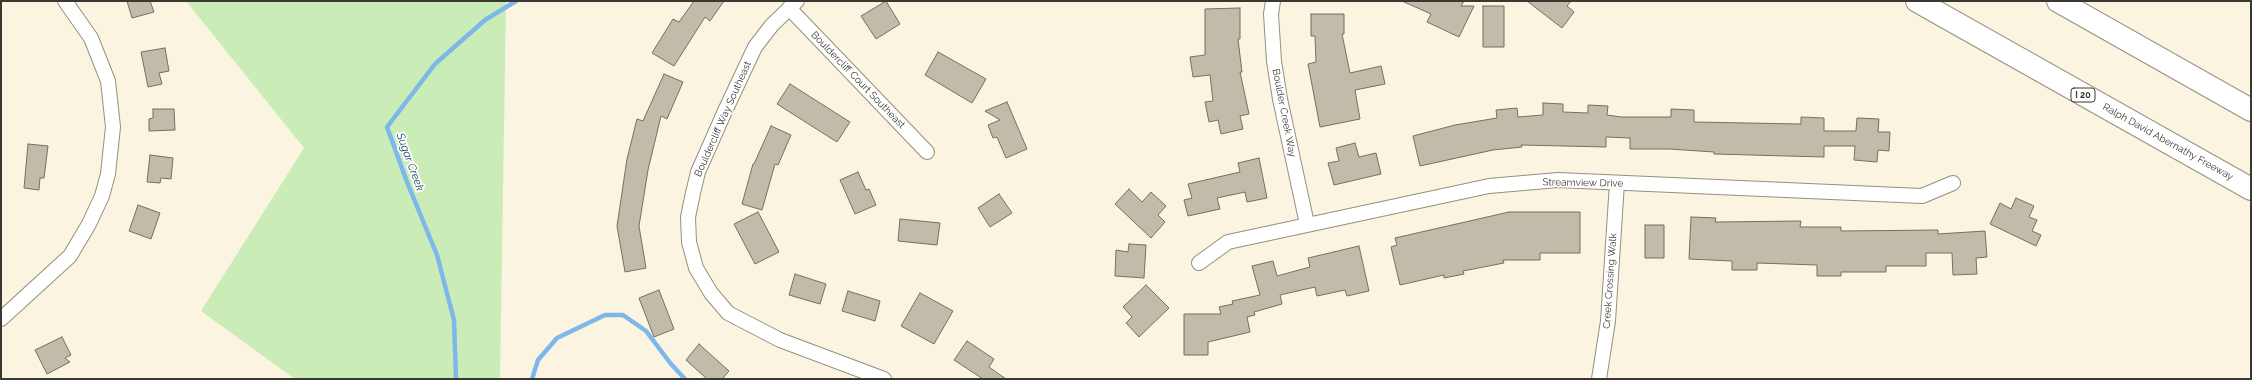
<!DOCTYPE html>
<style>
body{margin:0}
#map{position:relative;width:2252px;height:380px;overflow:hidden;background:#faf4e1;font-family:Raleway,sans-serif}
canvas{display:block}
.frame{position:absolute;inset:0;border:2px solid #3b3831;pointer-events:none}
</style>
<div id="map">
<canvas width="2252" height="380"></canvas>
<div class="frame"></div>
</div>
<script>
const g = document.querySelector('canvas').getContext('2d');
g.lineJoin = 'round';
function fillPath(path, color) { g.fillStyle = color; g.fill(path, 'evenodd'); }
const toPath = rows => new Path2D(rows.map(r => 'M' + r).join(''));
function trace(path, color, width, dash) { g.strokeStyle = color; g.lineWidth = width; g.lineCap = dash ? 'butt' : 'round'; g.setLineDash(dash || []); g.stroke(path); }
function label(font, color, halo, rows, align = 'center') {
  g.font = font + ' Raleway,sans-serif'; g.lineWidth = 3.5; g.setLineDash([]); g.textBaseline = 'middle'; g.strokeStyle = halo; g.fillStyle = color; for (const [text, x, y, turn = 0] of rows) {
    g.save(); g.translate(x, y); g.rotate((+turn || 0) * Math.PI / 180); g.textAlign = isNaN(turn) ? turn : align; if (halo) g.strokeText(text, 0, 0); g.fillText(text, 0, 0); g.restore();
  }
}
fillPath(toPath([
 [186,1,506,1,500,379,295,379,201,311,304,148]
]), '#caedb8');
trace(toPath([
 [456,379,454,320,437,255,407,182,387,127,435,64,485,20,516,1],
 [532,379,538,360,557,338,605,315,623,315,646,331,671,364,685,379]
]), '#7eb8eb', 4.5);
const building = toPath([
 [127,1,150,1,154,12,132,18,127,1],
 [694,1,724,1,710,21,705,17,674,66,652,53,673,19,679,22,694,1],
 [886,1,900,24,876,39,861,16,886,1],
 [1402,1,1464,1,1461,6,1474,6,1459,37,1427,22,1431,14,1402,1],
 [1527,1,1571,1,1567,6,1574,12,1562,28,1527,1],
 [1483,6,1504,6,1504,47,1483,47,1483,6],
 [1240,8,1240,39,1238,39,1242,72,1240,72,1249,114,1240,116,1243,129,1221,134,1218,120,1209,122,1205,102,1213,101,1210,75,1193,77,1190,57,1205,55,1205,9,1240,8],
 [1311,14,1344,14,1344,34,1342,34,1350,73,1381,66,1385,84,1355,90,1360,119,1320,127,1308,64,1316,62,1315,36,1311,36,1311,14],
 [165,48,169,71,159,73,162,84,148,87,141,52,165,48],
 [938,52,986,79,972,103,925,75,938,52],
 [664,74,683,82,667,119,661,116,648,170,639,226,646,268,625,272,617,226,627,159,637,119,643,121,664,74],
 [790,84,850,122,837,142,777,104,790,84],
 [1007,102,1027,149,1006,158,997,137,993,138,988,125,1000,120,985,111,1007,102],
 [1543,103,1563,104,1563,112,1588,113,1588,105,1608,106,1607,115,1621,117,1671,117,1671,109,1694,110,1694,122,1801,124,1801,117,1824,118,1824,131,1856,131,1857,118,1879,119,1878,132,1890,132,1889,151,1878,150,1877,162,1854,160,1855,146,1824,146,1824,157,1714,154,1714,152,1670,149,1630,149,1630,138,1606,137,1606,147,1521,145,1522,147,1493,150,1420,166,1413,136,1455,125,1497,118,1496,110,1517,108,1518,117,1543,115,1543,103],
 [153,109,174,109,175,130,149,131,149,119,153,118,153,109],
 [771,126,791,135,778,165,775,164,762,210,742,204,753,164,754,164,771,126],
 [1355,143,1359,157,1376,153,1381,174,1334,185,1328,163,1339,161,1336,148,1355,143],
 [28,144,48,146,44,178,40,178,39,190,24,188,28,144],
 [150,155,173,158,171,179,161,178,160,183,147,182,150,155],
 [1259,158,1267,198,1247,202,1245,192,1217,198,1220,209,1188,216,1184,200,1192,198,1188,184,1240,172,1238,163,1259,158],
 [858,172,866,190,869,189,876,205,855,214,840,180,858,172],
 [1129,189,1142,202,1151,192,1166,206,1158,215,1165,222,1151,238,1115,204,1129,189],
 [999,194,1012,213,990,227,978,208,999,194],
 [2016,198,2034,206,2029,217,2037,220,2032,231,2041,235,2036,246,1990,224,2000,203,2011,209,2016,198],
 [138,205,160,213,151,239,129,231,138,205],
 [758,212,779,252,755,264,734,224,758,212],
 [1509,212,1580,212,1580,253,1540,253,1540,260,1503,260,1504,263,1463,271,1464,274,1444,278,1444,275,1400,285,1391,247,1397,245,1395,238,1509,212],
 [1691,217,1716,218,1715,222,1801,221,1800,227,1841,227,1841,231,1938,230,1938,234,1985,231,1987,257,1976,258,1977,274,1953,275,1952,253,1926,253,1926,266,1886,266,1886,272,1841,272,1841,276,1817,276,1817,265,1757,263,1757,270,1732,270,1732,261,1689,259,1691,217],
 [900,219,940,223,937,245,898,241,900,219],
 [1645,225,1664,225,1664,258,1645,258,1645,225],
 [1129,244,1146,245,1144,278,1115,276,1116,250,1128,252,1129,244],
 [1359,246,1369,291,1347,296,1345,290,1317,296,1315,287,1280,295,1282,304,1254,312,1255,315,1247,317,1250,332,1208,342,1208,355,1184,355,1184,314,1221,314,1219,307,1233,304,1232,301,1260,295,1252,266,1273,261,1277,276,1310,267,1308,258,1359,246],
 [795,274,826,284,820,304,789,295,795,274],
 [1146,285,1169,308,1139,337,1126,323,1132,317,1123,307,1146,285],
 [659,290,674,329,654,337,639,298,659,290],
 [848,291,880,301,875,321,842,311,848,291],
 [920,293,953,311,934,344,901,326,920,293],
 [62,337,71,355,65,358,70,362,47,374,35,350,62,337],
 [967,341,994,359,989,367,1006,379,983,379,954,360,967,341],
 [699,344,729,371,722,379,707,379,686,360,699,344]
]);
fillPath(building, '#c1bba9');
trace(building, '#75705f', 1);
const minor = toPath([
 [797,1,772,25,755,47,725,111,698,172,693,193,688,217,689,242,696,268,711,293,728,313,780,340,884,379],
 [1273,1,1271,14,1274,61,1280,99,1307,224],
 [789,8,927,152],
 [1199,263,1228,242,1489,186,1558,180,1922,196,1953,183],
 [1,319,70,256,89,224,102,196,108,174,113,127,108,81,91,38,65,1],
 [1599,379,1608,321,1617,183]
]);
const motorway = toPath([
 [1917,1,2251,189],
 [2058,1,2251,110]
]);
trace(minor, '#95907f', 16);
trace(motorway, '#95907f', 24);
trace(minor, '#fff', 14);
trace(motorway, '#fff', 22);
for (const [x, y, w] of [
 [2083,95,24]
]) { const box = new Path2D(); box.roundRect(x - w / 2, y - 7, w, 14, 3); g.fillStyle = '#fff'; g.fill(box); trace(box, '#3b3831', 1); }
label('bold 9px', '#3b3831', null, [
 ["I 20",2083,95]
]);
label('10px', '#3b3831', '#fff', [
 ["Bouldercliff Court Southeast",858,80,46],
 ["Boulder Creek Way",1284,113,79],
 ["Bouldercliff Way Southeast",723,119,-66],
 ["Ralph David Abernathy Freeway",2168,142,29],
 ["Streamview Drive",1583,183,1],
 ["Creek Crossing Walk",1610,281,-86]
]);
label('italic 11px', '#103c5e', '#fff', [
 ["Sugar Creek",410,162,70]
]);
</script>
